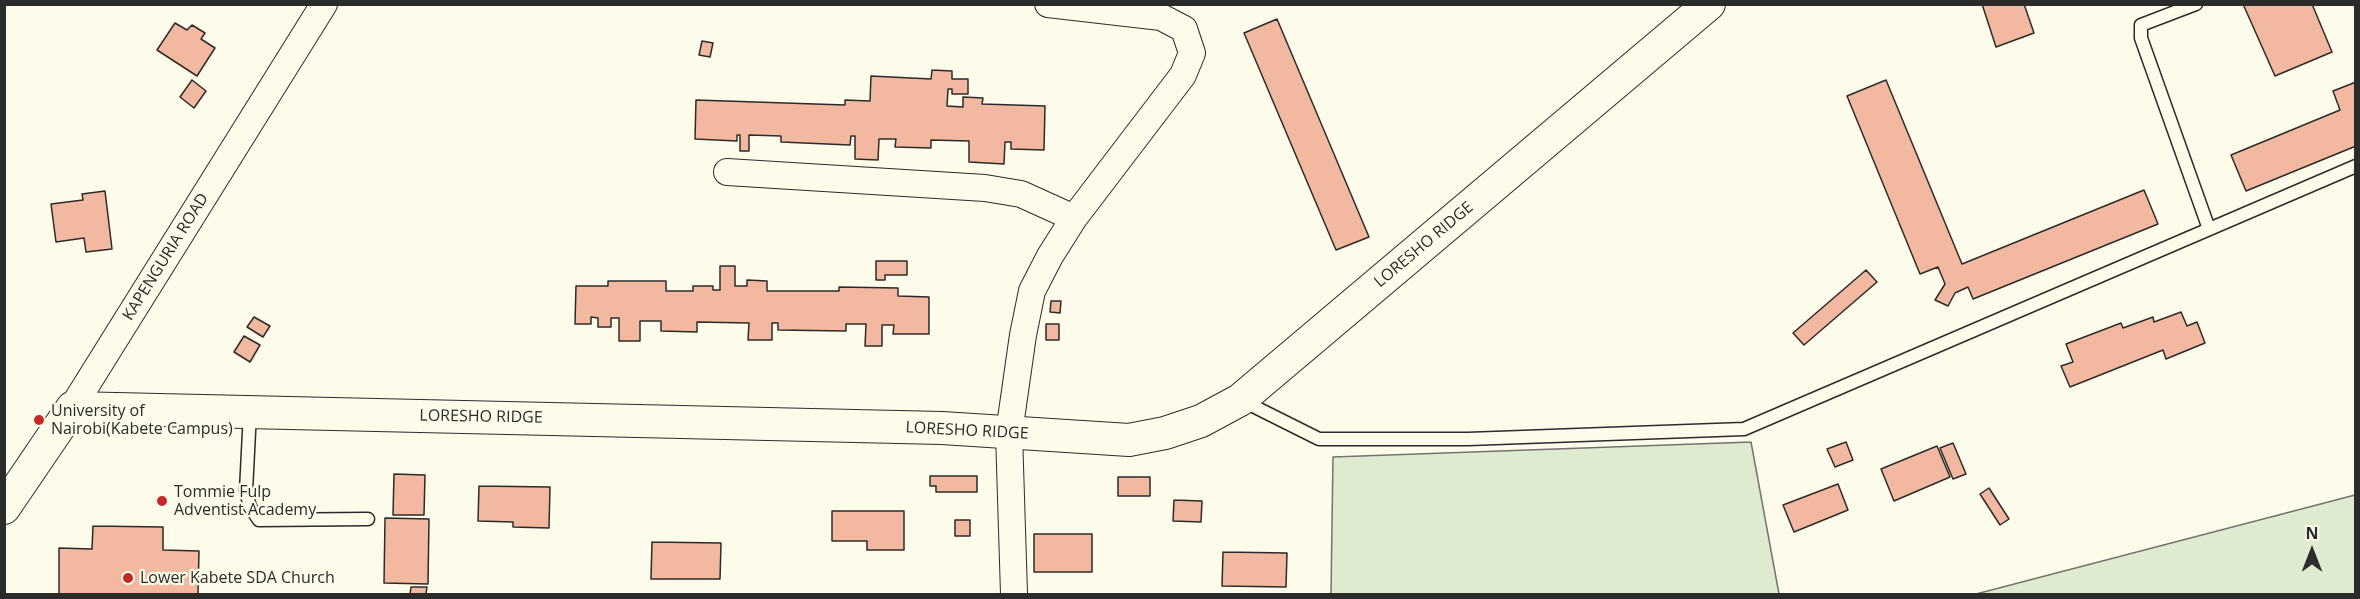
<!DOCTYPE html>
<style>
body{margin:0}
#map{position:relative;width:2360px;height:599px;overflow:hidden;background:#fdfbea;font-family:"Open Sans",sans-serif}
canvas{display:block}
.frame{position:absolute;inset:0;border:6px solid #2b2b2b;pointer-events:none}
.north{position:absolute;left:2282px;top:521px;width:60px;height:60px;-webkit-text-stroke:4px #fdfbea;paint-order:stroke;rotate:0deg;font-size:16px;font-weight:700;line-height:24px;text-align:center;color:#2b2b2b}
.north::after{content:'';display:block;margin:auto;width:21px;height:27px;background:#2b2b2b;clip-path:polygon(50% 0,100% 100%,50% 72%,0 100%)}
</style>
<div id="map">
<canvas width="2360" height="599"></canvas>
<div class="frame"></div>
<div class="north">N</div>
</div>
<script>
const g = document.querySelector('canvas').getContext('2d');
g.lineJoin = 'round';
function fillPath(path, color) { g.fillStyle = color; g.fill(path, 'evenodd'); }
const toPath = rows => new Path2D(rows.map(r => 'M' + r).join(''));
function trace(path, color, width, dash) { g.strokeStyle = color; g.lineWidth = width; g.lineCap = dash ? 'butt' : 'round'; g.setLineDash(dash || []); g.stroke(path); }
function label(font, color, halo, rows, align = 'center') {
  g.font = font + ' "Open Sans",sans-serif'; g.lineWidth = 4.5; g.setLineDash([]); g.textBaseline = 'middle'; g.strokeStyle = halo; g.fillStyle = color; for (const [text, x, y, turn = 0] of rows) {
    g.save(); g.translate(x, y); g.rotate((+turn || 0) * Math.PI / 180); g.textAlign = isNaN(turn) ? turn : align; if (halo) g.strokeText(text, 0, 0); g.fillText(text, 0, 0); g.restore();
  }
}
const green = toPath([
 [1751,442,1779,594,1331,594,1333,457,1751,442],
 [2355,495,2355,594,1976,594,2355,495]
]);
fillPath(green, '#deebd1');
trace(green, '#74746e', 1.5);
const building = toPath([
 [1982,4,2024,4,2034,33,1996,47,1982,4],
 [2243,4,2312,4,2332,52,2275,76,2243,4],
 [1277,19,1369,237,1336,250,1244,33,1277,19],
 [175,23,187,30,192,25,205,33,201,39,215,48,197,76,157,50,175,23],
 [702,41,713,43,710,57,699,55,702,41],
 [932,70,952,71,952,79,968,79,968,94,952,94,952,89,948,89,947,106,963,107,963,97,983,98,982,104,1045,106,1044,150,1011,149,1011,142,1005,142,1004,164,969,162,969,141,931,140,931,148,895,147,896,139,879,139,878,160,855,159,855,136,851,136,850,145,781,142,781,136,749,135,749,151,740,151,740,135,737,135,737,141,695,139,696,100,845,105,845,100,870,101,871,76,931,79,932,70],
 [192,80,206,91,194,108,180,97,192,80],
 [1886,80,1962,264,2144,190,2158,224,1973,299,1968,287,1955,293,1948,306,1935,300,1945,284,1938,267,1920,274,1847,96,1886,80],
 [2356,82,2356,146,2246,191,2231,155,2340,110,2333,91,2356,82],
 [105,191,112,249,86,252,84,238,56,242,51,204,83,200,82,194,105,191],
 [876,261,907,261,907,275,885,275,885,280,876,280,876,261],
 [720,266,735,266,735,286,747,286,747,280,767,281,767,291,839,291,839,287,898,288,898,296,929,297,929,334,893,334,894,325,882,325,882,346,865,346,866,324,846,324,846,331,778,330,778,323,772,323,772,340,748,340,749,323,697,322,697,332,661,331,661,321,640,321,640,341,619,341,619,318,611,318,611,327,598,327,598,318,591,317,591,324,575,324,576,286,608,286,608,281,666,281,666,291,693,291,693,286,713,286,713,290,720,290,720,266],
 [1866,270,1877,282,1804,345,1793,333,1866,270],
 [1051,301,1061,301,1060,313,1050,312,1051,301],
 [2181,312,2187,326,2197,322,2205,343,2166,359,2163,350,2070,387,2061,366,2073,362,2066,344,2121,323,2123,328,2153,317,2154,322,2181,312],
 [254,317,270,326,263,337,247,327,254,317],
 [1046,324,1059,324,1059,340,1046,340,1046,324],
 [244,336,260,345,250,362,234,352,244,336],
 [1846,442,1853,460,1835,467,1827,449,1846,442],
 [1953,443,1966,474,1953,479,1940,448,1953,443],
 [1937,446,1950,477,1894,501,1881,469,1937,446],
 [394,474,425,475,424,515,393,515,394,474],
 [930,476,977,476,977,492,936,492,936,486,930,486,930,476],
 [1118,477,1150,477,1150,496,1118,496,1118,477],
 [1838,484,1848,510,1794,532,1783,505,1838,484],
 [479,486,550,487,549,528,513,527,513,522,478,521,479,486],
 [1989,488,2009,519,2000,525,1980,494,1989,488],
 [1174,500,1202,501,1201,522,1173,521,1174,500],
 [832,511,904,511,904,550,867,550,867,541,832,541,832,511],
 [385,518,429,519,428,584,384,583,385,518],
 [955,520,970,520,970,536,955,536,955,520],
 [93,526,163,527,163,550,199,551,198,594,59,594,59,548,92,549,93,526],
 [1034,534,1092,534,1092,572,1034,572,1034,534],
 [652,542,721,543,720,579,651,579,652,542],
 [1223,552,1287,553,1286,587,1222,586,1223,552],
 [411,587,427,587,426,594,410,594,411,587]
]);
fillPath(building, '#f2b8a0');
trace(building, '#2b2b2b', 1.5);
const service = toPath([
 [2196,4,2141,25,2141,38,2209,229],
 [1241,400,1319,439,1468,439,1744,429,2356,166],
 [250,412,246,491,250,507,259,520,368,519]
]);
const minor = toPath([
 [727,172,985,188,1021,194,1074,218],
 [72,408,324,4],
 [1014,594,1009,433,1023,335,1032,291,1050,256,1074,218,1183,75,1192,53,1184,29,1161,17,1048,4]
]);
const tertiary = toPath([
 [4,508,72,408,942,428,1129,440,1165,433,1201,421,1240,400,1709,4]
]);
trace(service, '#2b2b2b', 15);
trace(minor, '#2b2b2b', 28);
trace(tertiary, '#2b2b2b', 34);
trace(service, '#fdfbea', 12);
trace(minor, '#fdfbea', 26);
trace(tertiary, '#fdfbea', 32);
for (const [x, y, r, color] of [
 [39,420,6,"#c62828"],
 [162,501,6,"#c62828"],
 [128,578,6,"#c62828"]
]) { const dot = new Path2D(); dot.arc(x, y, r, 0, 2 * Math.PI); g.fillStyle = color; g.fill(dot); trace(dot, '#fdfbea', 2); }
label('16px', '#2b2b2b', '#fdfbea', [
 ["LORESHO RIDGE",1424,245,-40],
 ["KAPENGURIA ROAD",166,257,-58],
 ["LORESHO RIDGE",481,417,1],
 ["LORESHO RIDGE",967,431,3]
]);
label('16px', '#2b2b2b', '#fdfbea', [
 ["University of",51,411],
 ["Nairobi(Kabete Campus)",51,429],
 ["Tommie Fulp",174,492],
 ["Adventist Academy",174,510],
 ["Lower Kabete SDA Church",140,578]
], 'left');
</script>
